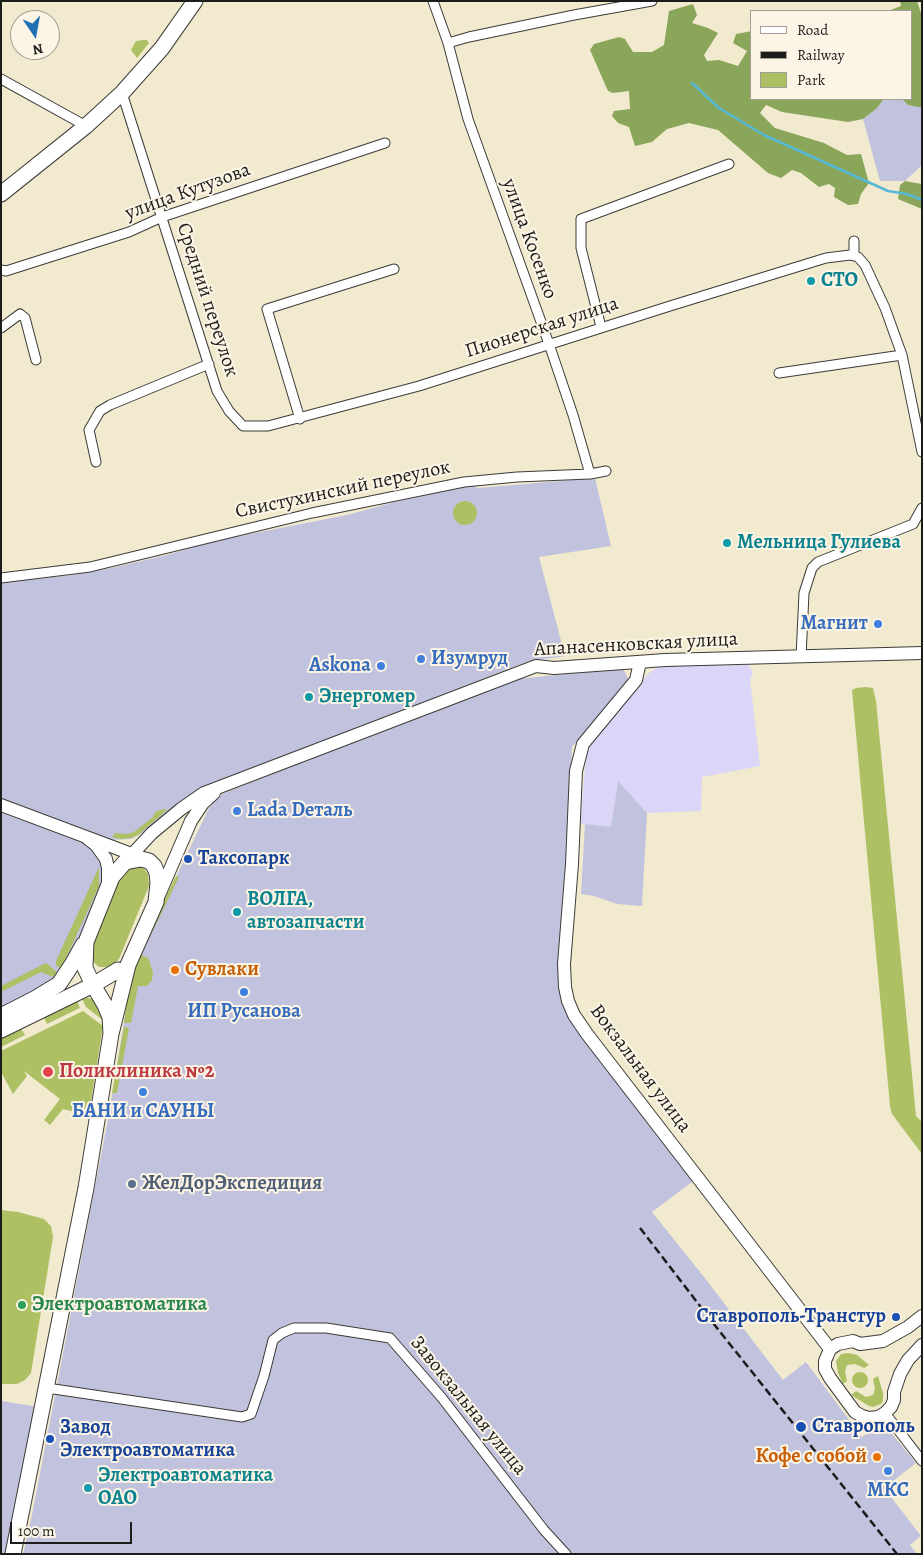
<!DOCTYPE html>
<meta charset="utf-8">
<style>
body{margin:0}
#map{position:relative;width:923px;height:1555px;overflow:hidden;background:#f1eacf;font-family:Alegreya,serif}
canvas{display:block}
.frame{position:absolute;inset:0;border:2px solid #1c1c1c;pointer-events:none}
.legend{position:absolute;left:750px;top:10px;width:162px;height:90px;box-sizing:border-box;background:#fcf5e5;border:1px solid #a29e95;margin:0;padding:6px 9px;list-style:none;font-size:15px;color:#1c1c1c}
.legend li{display:flex;align-items:center;gap:10px;height:25px}
.legend b{width:25px;border:1px solid #a29e95}
.north{position:absolute;left:10px;top:10px;width:50px;height:50px;box-sizing:border-box;background:#fcf5e5;border:1px solid #a29e95;border-radius:50%;rotate:168deg;font-size:14px;font-weight:700;line-height:20px;text-align:center;color:#1c1c1c}
.north::after{content:'';display:block;margin:auto;width:18px;height:22px;background:#1f6fb2;clip-path:polygon(50% 0,100% 100%,50% 72%,0 100%)}
.scale{position:absolute;left:10px;top:1522px;width:122px;height:22px;box-sizing:border-box;border:2px solid #1c1c1c;border-top:0;padding-left:6px;font-size:15px;line-height:18px;white-space:nowrap;color:#1c1c1c;-webkit-text-stroke:4px #fcf5e5;paint-order:stroke}
</style>
<div id="map">
<canvas width="923" height="1555"></canvas>
<div class="frame"></div>
<ul class="legend">
<li><b style="height:6px;background:#fff"></b>Road</li>
<li><b style="height:6px;background:#1c1c1c"></b>Railway</li>
<li><b style="height:14px;background:#adc064"></b>Park</li>
</ul>
<div class="north">N</div>
<div class="scale">100 m</div>
</div>
<script>
const g = document.querySelector('canvas').getContext('2d');
g.lineJoin = 'round';
function fillPath(path, color) { g.fillStyle = color; g.fill(path, 'evenodd'); }
const toPath = rows => new Path2D(rows.map(r => 'M' + r).join(''));
function trace(path, color, width, dash) { g.strokeStyle = color; g.lineWidth = width; g.lineCap = dash ? 'butt' : 'round'; g.setLineDash(dash || []); g.stroke(path); }
function label(font, color, halo, rows, align = 'center') {
  g.font = font + ' Alegreya,serif'; g.lineWidth = 4; g.setLineDash([]); g.textBaseline = 'middle'; g.strokeStyle = halo; g.fillStyle = color; for (const [text, x, y, turn = 0] of rows) {
    g.save(); g.translate(x, y); g.rotate((+turn || 0) * Math.PI / 180); g.textAlign = isNaN(turn) ? turn : align; if (halo) g.strokeText(text, 0, 0); g.fillText(text, 0, 0); g.restore();
  }
}
fillPath(toPath([
 [749,665,753,674,750,679,760,766,702,777,701,811,647,813,618,782,611,827,580,824,587,745,649,673,660,666]
]), '#dbd6f7');
fillPath(toPath([
 [884,99,902,99,908,105,922,107,922,165,905,181,880,181,863,119,876,109],
 [595,478,611,546,539,557,565,656,526,662,506,670,219,782,146,831,131,839,110,840,1,800,1,583,72,575,107,569,167,555,214,541,347,515,395,502,473,485,477,488,490,487],
 [623,668,629,681,572,747,561,980,562,995,696,1179,652,1212,704,1277,783,1380,806,1362,862,1437,882,1422,916,1463,884,1488,921,1536,910,1545,917,1554,23,1554,32,1515,108,1119,133,967,209,808,222,794,508,680],
 [618,781,647,813,642,906,617,904,594,896,581,894,585,824,611,827],
 [1,810,83,839,102,860,104,877,84,934,61,975,1,1011],
 [1,1401,39,1407,8,1554,1,1554]
]), '#c1c2dd');
fillPath(toPath([
 [143,40,147,40,149,43,137,58,131,50,136,41],
 '453 513a12 12 0 1 1 24 0a12 12 0 1 1-24 0Z',
 [866,687,873,688,876,701,916,1116,922,1122,922,1154,892,1114,890,1106,852,690,856,688],
 [165,809,167,810,138,835,131,838,120,839,112,837,115,833,127,834,134,832,153,817,154,814,157,811],
 [138,866,144,869,148,874,149,886,119,959,110,967,99,967,91,960,91,947,121,874,125,870],
 [99,867,99,886,61,969,56,965,56,961],
 [176,876,179,877,149,939,146,937],
 [142,955,148,958,153,972,152,980,147,986,138,986,131,1023,124,1023,130,976,139,957],
 [46,963,57,972,53,977,41,972,1,992,1,986],
 [87,998,94,999,105,1022,86,1007,82,999],
 [77,1001,80,1008,47,1024,44,1018],
 [83,1011,103,1026,90,1107,76,1112,63,1109,50,1125,44,1120,60,1099,24,1071,27,1076,13,1094,1,1072,1,1051],
 [124,1027,129,1028,117,1093,112,1093],
 [21,1029,25,1035,1,1047,1,1039],
 [1,1210,18,1212,44,1219,51,1226,53,1237,31,1373,25,1380,17,1384,1,1384],
 [848,1353,857,1355,869,1365,864,1368,855,1364,847,1365,845,1372,847,1381,843,1384,838,1373,836,1361,841,1354],
 '852 1380a8 8 0 1 1 16 0a8 8 0 1 1-16 0Z',
 [878,1376,883,1393,883,1401,881,1404,873,1407,869,1406,851,1395,856,1391,866,1397,873,1395,875,1389,873,1379]
]), '#adc064');
fillPath(toPath([
 [900,1,917,1,922,16,922,107,918,107,908,105,902,99,912,99,912,11,888,11,901,6],
 [693,4,697,15,692,23,708,28,718,33,704,55,707,61,719,60,738,66,747,51,733,43,736,34,752,31,752,99,884,99,876,109,863,119,848,122,782,112,766,105,760,113,775,128,824,143,847,155,861,154,869,183,861,194,858,204,848,205,834,197,835,188,829,184,819,187,801,173,792,170,781,178,768,173,718,130,689,123,667,129,652,142,635,146,629,127,618,123,612,116,614,111,630,109,629,91,613,93,608,91,590,50,594,44,619,37,625,39,633,52,652,52,664,45,669,11],
 [905,181,922,184,922,209,898,199,900,185]
]), '#8aa65a');
trace(toPath([
 [692,83,719,108,764,135,888,191,907,194,922,200]
]), '#55b8d4', 2.5);
const street = toPath([
 [433,1,448,43,468,119,549,344,573,415,590,474],
 [448,43,469,37,574,15,652,1],
 [1,79,86,126],
 [122,93,217,391,229,411,243,426,268,426,419,386,670,306,826,258,850,255,858,257,865,265,885,308,902,355,922,452],
 [854,255,854,241],
 [1,270,6,271,129,232,162,217,385,143],
 [601,327,581,248,581,219,729,164],
 [1,328,20,314,25,318,36,360],
 [779,373,902,355],
 [300,419,267,309,394,269],
 [96,462,89,430,100,411,110,405,209,364],
 [1,578,90,567,312,513,464,482,517,477,590,474,606,471],
 [801,657,804,593,812,568,818,562,913,524,922,508],
 [47,1388,242,1417,251,1414,264,1376,273,1340,282,1333,294,1328,326,1328,390,1338,442,1398,544,1530,566,1554],
 [885,1413,922,1461]
]);
const secondary = toPath([
 [640,662,636,680,583,744,576,771,572,864,564,964,565,987,568,1001,574,1015,587,1034,830,1349],
 [1,805,137,856],
 [88,839,96,845,106,859,108,868,108,887],
 [125,862,152,833,181,809,204,793,536,666,554,668,665,660,922,653],
 [159,895,191,821,203,803,214,793],
 [922,1316,908,1327,883,1341,860,1344,853,1341,838,1344,830,1349,828,1354,825,1361,825,1369,830,1378,855,1412,862,1416,869,1418,878,1417,885,1413,891,1407,894,1400,894,1392,900,1374,908,1360,922,1345]
]);
const primary = toPath([
 [1,194,86,126,122,93,162,48,195,1],
 [1,1016,36,998,59,984,73,963,83,945],
 [1,1030,93,985,118,970],
 [13,1554,86,1188,111,1034,128,965,156,902,158,883,157,873,154,866,149,861,141,859,125,862,112,877,86,942,85,968,93,985,105,1005,110,1017,111,1034]
]);
trace(street, '#3c3b37', 11);
trace(secondary, '#3c3b37', 14);
trace(primary, '#3c3b37', 17);
trace(street, '#fff', 9);
trace(secondary, '#fff', 12);
trace(primary, '#fff', 15);
trace(toPath([
 [640,1228,717,1328,897,1554]
]), '#1c1c1c', 2.5, [8, 4]);
for (const [x, y, r, color] of [
 [811,281,5,"#0f9aa8"],
 [727,543,5,"#0f9aa8"],
 [878,624,5,"#3f7fe0"],
 [421,659,5,"#3f7fe0"],
 [381,666,5,"#3f7fe0"],
 [309,697,5,"#0f9aa8"],
 [237,811,5,"#3f7fe0"],
 [188,859,5,"#1a4fb4"],
 [237,912,5,"#0f9aa8"],
 [175,970,5,"#e8710a"],
 [244,992,5,"#3f7fe0"],
 [48,1072,6,"#e0444e"],
 [143,1092,5,"#3f7fe0"],
 [132,1184,5,"#5c6f8a"],
 [22,1305,5,"#2e9e5b"],
 [896,1317,5,"#1a4fb4"],
 [801,1427,6,"#1a4fb4"],
 [50,1439,5,"#1a4fb4"],
 [877,1457,5,"#e8710a"],
 [888,1471,5,"#3f7fe0"],
 [88,1488,5,"#0f9aa8"]
]) { const dot = new Path2D(); dot.arc(x, y, r, 0, 2 * Math.PI); g.fillStyle = color; g.fill(dot); trace(dot, '#fcf5e5', 2); }
label('20px', '#1c1c1c', '#fcf5e5', [
 ["улица Кутузова",188,192,-20],
 ["улица Косенко",529,239,70],
 ["Средний переулок",207,300,72],
 ["Пионерская улица",542,328,-18],
 ["Свистухинский переулок",343,490,-12],
 ["Апанасенковская улица",636,645,-3],
 ["Вокзальная улица",640,1069,53],
 ["Завокзальная улица",468,1406,51]
]);
label('bold 20px', '#0d838f', '#fcf5e5', [
 ["СТО",821,281],
 ["Мельница Гулиева",737,543],
 ["Энергомер",319,697],
 ["ВОЛГА,",247,900],
 ["автозапчасти",247,923],
 ["Электроавтоматика",98,1476],
 ["ОАО",98,1499]
], 'left');
label('bold 20px', '#366cbe', '#fcf5e5', [
 ["Магнит",868,624,"right"],
 ["Изумруд",431,659,"left"],
 ["Askona",371,666,"right"],
 ["Lada Dеталь",247,811,"left"],
 ["ИП Русанова",244,1012],
 ["БАНИ и САУНЫ",143,1112],
 ["МКС",888,1491]
]);
label('bold 20px', '#164399', '#fcf5e5', [
 ["Таксопарк",198,859],
 ["Ставрополь-Транстур",886,1317,"right"],
 ["Ставрополь",812,1427],
 ["Завод",60,1428],
 ["Электроавтоматика",60,1451]
], 'left');
label('bold 20px', '#c56008', '#fcf5e5', [
 ["Сувлаки",185,970],
 ["Кофе с собой",867,1457,"right"]
], 'left');
label('bold 20px', '#be3a42', '#fcf5e5', [
 ["Поликлиника №2",59,1072]
], 'left');
label('bold 20px', '#4e5e75', '#fcf5e5', [
 ["ЖелДорЭкспедиция",142,1184]
], 'left');
label('bold 20px', '#27864d', '#fcf5e5', [
 ["Электроавтоматика",32,1305]
], 'left');
</script>
